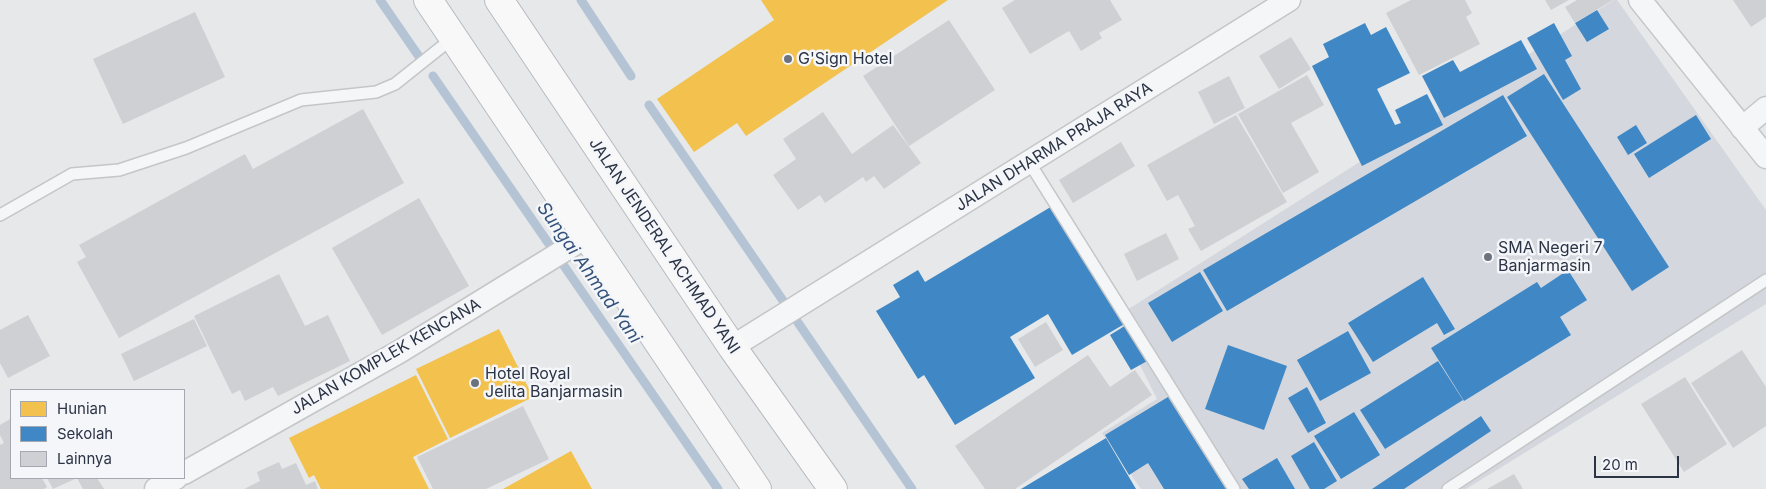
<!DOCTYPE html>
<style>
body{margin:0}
#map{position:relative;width:1766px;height:489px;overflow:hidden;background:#e6e8ea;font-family:Inter,sans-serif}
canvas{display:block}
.legend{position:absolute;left:10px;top:389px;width:175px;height:90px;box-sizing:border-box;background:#f4f6f9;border:1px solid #a4a8b1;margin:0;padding:6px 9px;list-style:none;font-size:15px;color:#2b3445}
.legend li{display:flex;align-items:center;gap:10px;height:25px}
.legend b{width:25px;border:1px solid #a4a8b1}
.scale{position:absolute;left:1594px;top:456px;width:85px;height:22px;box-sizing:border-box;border:2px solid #2b3445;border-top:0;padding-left:6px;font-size:15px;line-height:18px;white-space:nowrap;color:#2b3445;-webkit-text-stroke:4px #f4f6f9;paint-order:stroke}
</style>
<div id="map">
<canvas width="1766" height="489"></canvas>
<ul class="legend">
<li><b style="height:14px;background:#f2c14e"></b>Hunian</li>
<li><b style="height:14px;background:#3f88c5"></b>Sekolah</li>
<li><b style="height:14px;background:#ced0d3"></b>Lainnya</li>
</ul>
<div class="scale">20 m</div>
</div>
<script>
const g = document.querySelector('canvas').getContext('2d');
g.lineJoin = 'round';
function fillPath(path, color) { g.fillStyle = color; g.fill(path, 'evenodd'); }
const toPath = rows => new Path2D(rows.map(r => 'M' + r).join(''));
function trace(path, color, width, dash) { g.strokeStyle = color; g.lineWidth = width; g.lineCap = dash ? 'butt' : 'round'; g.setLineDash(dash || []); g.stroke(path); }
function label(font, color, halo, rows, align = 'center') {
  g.font = font + ' Inter,sans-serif'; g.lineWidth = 5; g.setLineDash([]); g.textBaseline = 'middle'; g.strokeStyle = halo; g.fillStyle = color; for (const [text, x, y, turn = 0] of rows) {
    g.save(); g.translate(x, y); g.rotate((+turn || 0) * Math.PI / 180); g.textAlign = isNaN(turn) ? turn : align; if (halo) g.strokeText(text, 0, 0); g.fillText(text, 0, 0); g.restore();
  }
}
fillPath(toPath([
 [1614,0,1617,0,1766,210,1766,304,1466,489,1141,489,1102,433,1157,399,1116,317]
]), '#d4d7dd');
fillPath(toPath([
 [761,0,948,0,746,136,737,123,694,152,657,99,774,20],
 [499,329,533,397,450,438,416,369],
 [416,375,448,439,413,457,429,489,321,489,314,475,309,478,289,438],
 [571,451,592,489,503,489]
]), '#f2c14e');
fillPath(toPath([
 [1597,10,1609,29,1587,42,1575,23],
 [1365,23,1371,35,1386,27,1410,73,1377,89,1395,125,1401,123,1395,110,1427,94,1443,125,1362,166,1312,66,1329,57,1323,44],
 [1554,23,1572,56,1565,60,1581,89,1563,100,1527,38],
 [1521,40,1537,69,1444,118,1422,76,1453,60,1460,72],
 [1544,74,1669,267,1632,291,1507,97],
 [1503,95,1527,136,1227,311,1203,270],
 [1696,115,1711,139,1649,178,1634,154],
 [1636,125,1647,143,1628,155,1617,137],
 [1054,205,1126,323,1072,355,1048,314,1010,337,1035,378,955,425,924,375,918,379,876,311,900,297,893,285,918,270,925,282],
 [1568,270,1587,300,1560,317,1571,335,1464,401,1431,348,1537,282,1541,288],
 [1200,272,1223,311,1172,342,1148,303],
 [1423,277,1455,329,1444,335,1437,323,1373,362,1348,323],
 [1128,324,1149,360,1131,370,1110,335],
 [1348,331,1371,373,1320,401,1297,360],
 [1228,345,1287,366,1264,430,1205,409],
 [1438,361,1463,400,1385,449,1360,410],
 [1307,387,1326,423,1308,433,1288,398],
 [1168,397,1226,489,1164,489,1148,463,1129,475,1105,435],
 [1354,412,1380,455,1341,479,1314,436],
 [1481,416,1491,431,1404,489,1372,489],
 [1106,438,1136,489,1021,489],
 [1314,442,1337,481,1324,489,1310,489,1291,456],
 [1277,458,1295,489,1249,489,1242,479]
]), '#3f88c5');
trace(toPath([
 [380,0,420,58],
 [581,0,631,76],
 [433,76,718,489],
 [649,105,912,489]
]), '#b4c4d5', 9);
fillPath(toPath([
 [1015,0,1110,0,1122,20,1099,33,1102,38,1081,51,1069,31,1030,54,1002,8],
 [1411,0,1465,0,1472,13,1466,17,1480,44,1419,75,1386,13],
 [1545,0,1569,0,1551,10],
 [1577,0,1613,0,1575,23,1565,7],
 [1733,0,1766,0,1766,17,1751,27],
 [195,12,225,77,123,124,93,59],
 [949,20,995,90,909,146,863,76],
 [1291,37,1311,69,1279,89,1259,56],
 [1307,75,1324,105,1291,123,1319,172,1283,193,1238,114],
 [1229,76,1245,108,1214,124,1198,92],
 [363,109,404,183,119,338,77,262,86,257,79,245,245,154,253,169],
 [823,112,852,154,893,125,921,163,884,189,874,176,866,182,863,177,825,203,820,195,798,210,773,175,796,159,783,139],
 [1236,115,1287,202,1201,251,1188,229,1195,226,1178,195,1167,201,1147,165],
 [1121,142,1135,166,1073,203,1059,180],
 [419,198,469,286,382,335,332,248],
 [1166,233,1179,259,1137,281,1124,254],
 [279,274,305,326,328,315,350,361,278,396,273,387,245,401,240,390,232,394,194,316],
 [28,315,50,356,8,378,0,363,0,330],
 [194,319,207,346,134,381,121,354],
 [1046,322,1063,350,1035,367,1018,339],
 [1742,350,1766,387,1766,426,1733,448,1691,383],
 [1088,355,1110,387,1135,370,1152,395,1015,489,985,489,955,446],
 [1685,377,1727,444,1684,472,1641,404],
 [523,406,549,459,486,489,433,489,417,457],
 [10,419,11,478,42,478,47,487,44,489,0,489,0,445,4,443,0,435,0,425],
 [279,462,282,469,296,463,306,485,315,481,318,489,244,489,260,481,257,472],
 [1514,474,1523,489,1487,489],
 [47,478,97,478,104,489,83,489,77,478,53,489]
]), '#ced0d3');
const service = toPath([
 [1029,162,1234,489],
 [0,215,72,174,119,170,186,148,301,100,376,92,395,84,454,37],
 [1448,489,1766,280]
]);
const minor = toPath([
 [1640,0,1766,157],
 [1742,128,1766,108],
 [732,347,1289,0],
 [184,473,399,352,586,237],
 [156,489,176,478]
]);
const trunk = toPath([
 [428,0,757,489],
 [499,0,732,347,833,489]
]);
trace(service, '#c4c6c8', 14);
trace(minor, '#c4c6c8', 25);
trace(trunk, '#b8bbbf', 30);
trace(service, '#f5f6f7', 11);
trace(minor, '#f5f6f7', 22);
trace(trunk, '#f8f8f8', 28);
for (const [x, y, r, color] of [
 [788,59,5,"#6c737f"],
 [1488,257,5,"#6c737f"],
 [475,383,5,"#6c737f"]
]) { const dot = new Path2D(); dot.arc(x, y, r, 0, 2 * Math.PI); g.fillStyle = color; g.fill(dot); trace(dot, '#f4f6f9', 2); }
label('16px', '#2b3445', '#f4f6f9', [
 ["G'Sign Hotel",798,59],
 ["SMA Negeri 7",1498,248],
 ["Banjarmasin",1498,266],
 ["Hotel Royal",485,374],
 ["Jelita Banjarmasin",485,392]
], 'left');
label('16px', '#2b3445', '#f4f6f9', [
 ["JALAN DHARMA PRAJA RAYA",1054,147,-32],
 ["JALAN JENDERAL ACHMAD YANI",664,246,56],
 ["JALAN KOMPLEK KENCANA",386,357,-30]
]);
label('italic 18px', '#34527a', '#f4f6f9', [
 ["Sungai Ahmad Yani",589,273,55]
]);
</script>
